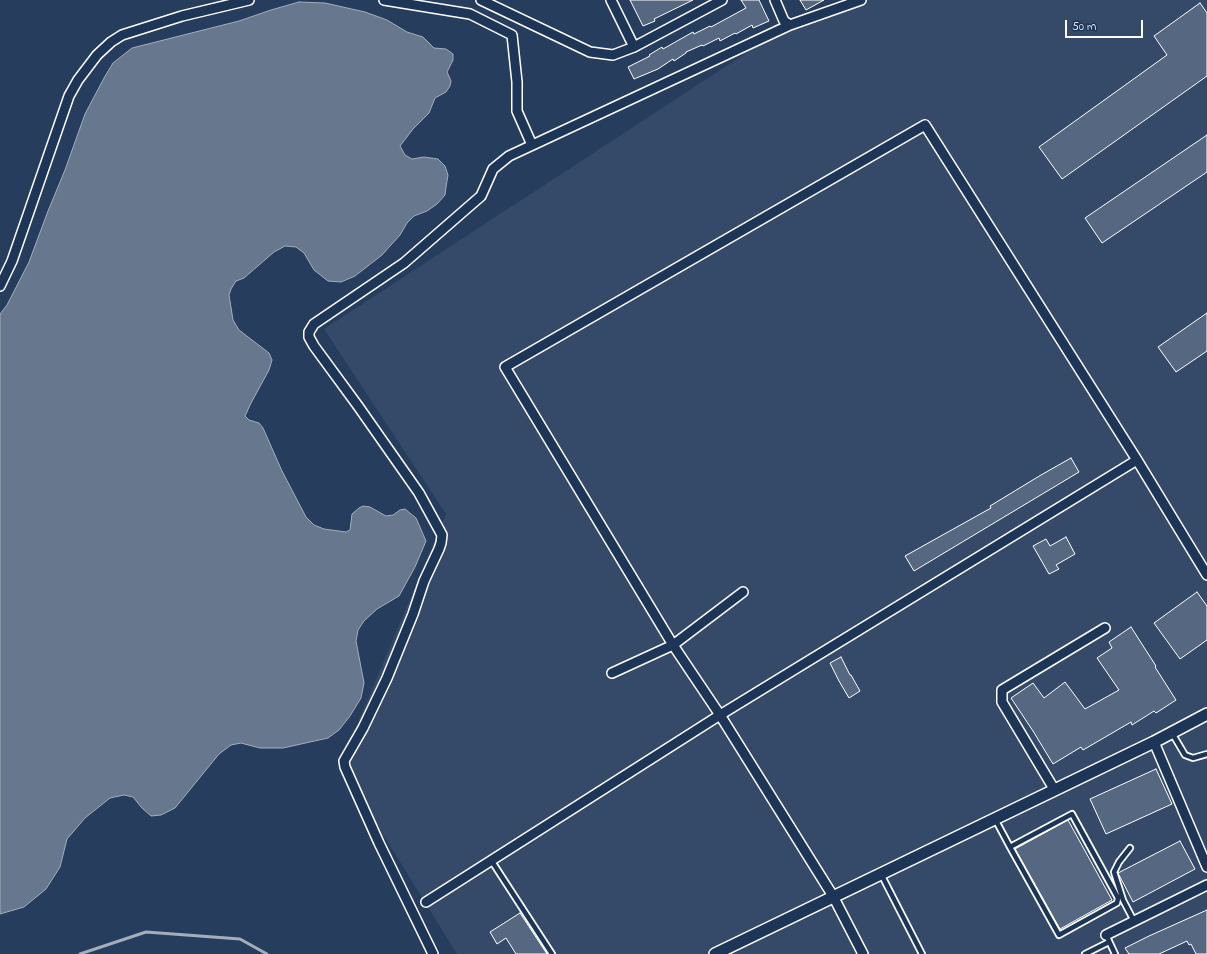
<!DOCTYPE html>
<style>
body{margin:0}
#map{position:relative;width:1207px;height:954px;overflow:hidden;background:#263d5e;font-family:"Indie Flower",sans-serif}
canvas{display:block}
.scale{position:absolute;left:1065px;top:20px;width:78px;height:18px;box-sizing:border-box;border:2px solid #fff;border-top:0;padding-left:5px;font-size:12px;line-height:14px;white-space:nowrap;color:#fff;-webkit-text-stroke:3px #1d3557;paint-order:stroke}
</style>
<div id="map">
<canvas width="1207" height="954"></canvas>
<div class="scale">50 m</div>
</div>
<script>
const g = document.querySelector('canvas').getContext('2d');
g.lineJoin = 'round';
function fillPath(path, color) { g.fillStyle = color; g.fill(path, 'evenodd'); }
const toPath = rows => new Path2D(rows.map(r => 'M' + r).join(''));
function trace(path, color, width, dash) { g.strokeStyle = color; g.lineWidth = width; g.lineCap = dash ? 'butt' : 'round'; g.setLineDash(dash || []); g.stroke(path); }
fillPath(toPath([
 [867,0,1207,0,1207,954,457,954,340,765,446,514,324,329,774,35]
]), '#344a68');
const water = toPath([
 [299,2,325,3,365,12,387,20,407,32,423,37,434,48,446,49,453,54,453,60,447,72,451,81,450,86,446,92,435,98,429,113,413,129,400,146,405,155,412,159,424,157,438,159,445,166,448,175,446,187,445,195,437,204,427,211,414,216,407,223,400,235,382,255,355,276,341,282,328,281,314,270,304,253,296,247,285,246,274,252,244,278,236,281,231,289,229,295,233,320,239,330,269,353,272,360,269,370,251,403,245,416,249,420,259,423,263,428,282,471,306,517,314,525,324,529,346,532,350,530,352,514,359,508,363,506,370,507,386,516,393,515,400,510,405,509,416,518,426,541,415,567,399,596,377,609,364,621,358,630,356,641,364,683,361,698,350,716,339,730,328,738,283,748,260,748,241,743,231,745,219,754,175,808,161,815,151,816,142,808,133,797,124,795,110,798,85,818,67,839,60,867,46,889,24,907,0,914,0,314,7,305,29,262,48,211,65,170,85,114,104,78,113,63,132,48,239,21,271,10,299,2]
]);
fillPath(water, '#67788e');
trace(water, '#a4aebb', 1);
trace(toPath([
 [80,954,146,932,240,939,267,954]
]), '#a4aebb', 3);
const building = toPath([
 [630,0,693,0,654,19,655,21,643,26,630,0],
 [741,0,759,0,769,21,753,28,752,25,736,34,735,33,720,41,719,38,703,46,702,45,686,52,686,53,674,61,673,59,658,69,634,79,628,67,650,56,649,55,662,47,663,49,693,32,694,34,710,26,711,27,746,8,741,0],
 [800,0,824,0,806,10,800,0],
 [1200,3,1207,13,1207,76,1062,179,1039,147,1167,55,1154,36,1200,3],
 [1207,135,1207,172,1102,243,1085,218,1207,135],
 [1207,313,1207,351,1176,372,1158,347,1207,313],
 [1071,458,1079,472,914,571,905,556,991,508,990,506,1041,475,1071,458],
 [1066,537,1075,554,1056,565,1059,569,1049,574,1033,546,1046,539,1050,546,1066,537],
 [1197,592,1207,606,1207,640,1180,659,1154,623,1197,592],
 [1131,627,1156,666,1155,667,1176,700,1156,713,1154,711,1132,725,1131,722,1083,750,1081,747,1053,764,1033,731,1011,698,1033,683,1044,698,1065,682,1085,709,1119,690,1097,658,1112,648,1109,642,1131,627],
 [841,657,850,675,851,675,860,691,849,698,839,681,830,663,841,657],
 [1156,769,1172,804,1106,834,1090,799,1156,769],
 [1068,820,1112,900,1060,929,1015,849,1068,820],
 [1180,841,1195,869,1133,902,1118,873,1180,841],
 [1207,910,1207,954,1196,954,1191,944,1189,945,1187,941,1159,954,1129,954,1125,948,1149,936,1207,910],
 [520,913,547,954,516,954,506,938,497,944,490,932,520,913]
]);
fillPath(building, '#556781');
trace(building, '#fff', 1);
const service = toPath([
 [1172,733,1185,755,1193,758,1207,754],
 [995,819,1010,847,1059,935,1117,903,1118,898,1072,814,1010,847],
 [1130,848,1119,862,1114,872,1123,900,1134,921],
 [491,860,552,954],
 [881,874,922,954],
 [1108,939,1115,954],
 [1085,954,1109,942]
]);
const minor = toPath([
 [384,0,470,14,512,35,517,82,517,111,532,145],
 [481,0,590,52,613,55,634,47,722,0],
 [611,0,634,47],
 [775,0,784,21,790,25,861,0],
 [0,286,12,261,69,96,78,80,97,55,111,42,122,35,182,16,249,0],
 [612,673,673,645,743,592],
 [1154,742,1207,867],
 [1054,789,1002,702,1002,690,1105,628],
 [426,902,720,715,1137,460],
 [1106,935,1207,885],
 [433,954,379,843,345,767,344,761,363,728,387,678,413,614,424,581,439,549,441,543,442,535,419,493,358,406,314,346,309,337,309,332,314,324,404,263,481,196,493,169,509,156,790,25],
 [863,954,833,896,720,715,673,645,505,367,925,125,1137,460,1207,575]
]);
const tertiary = toPath([
 [715,954,1154,742,1207,714]
]);
trace(service, '#fff', 8);
trace(minor, '#fff', 12);
trace(tertiary, '#fff', 14);
trace(service, '#1d3557', 4.5);
trace(minor, '#1d3557', 9);
trace(tertiary, '#1d3557', 11);
</script>
